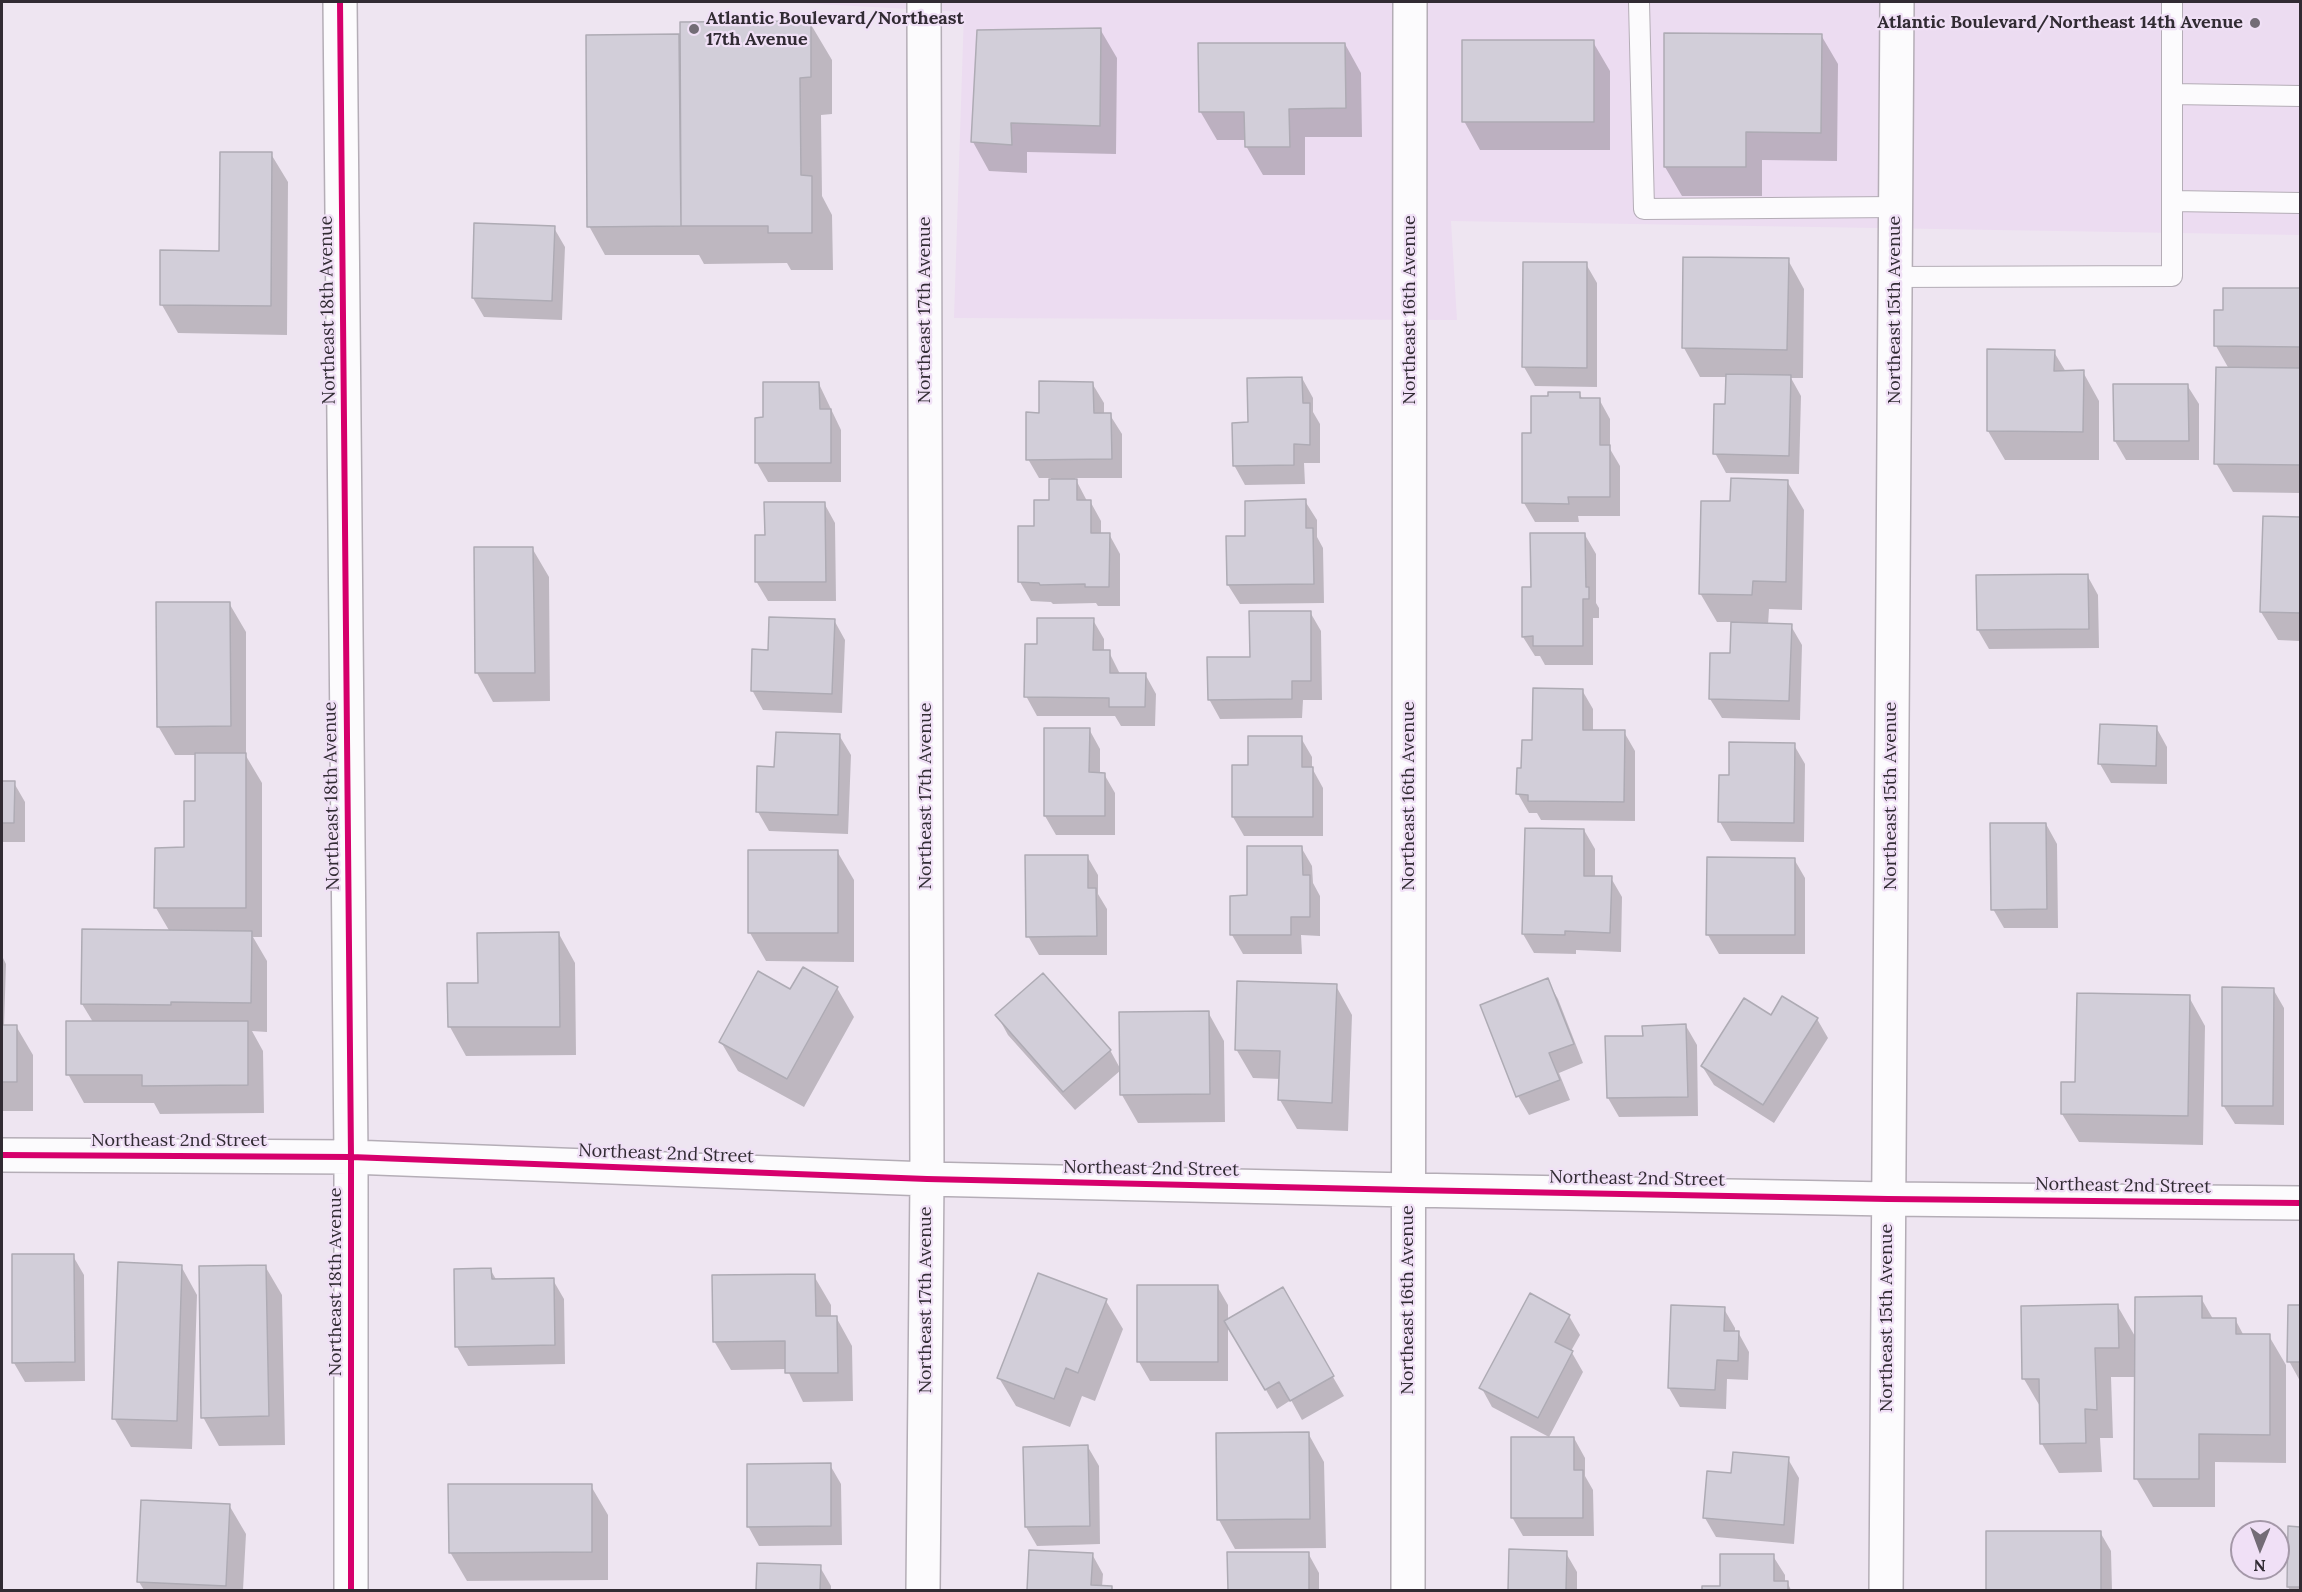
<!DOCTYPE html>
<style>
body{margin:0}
#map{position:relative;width:2302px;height:1592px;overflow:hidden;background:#eee5f1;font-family:Lora,serif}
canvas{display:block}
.frame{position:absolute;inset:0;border:3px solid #312b33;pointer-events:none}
.north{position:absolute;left:2230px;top:1520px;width:60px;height:60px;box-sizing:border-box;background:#f0e0f6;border:2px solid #a498a8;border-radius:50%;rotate:181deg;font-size:16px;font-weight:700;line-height:24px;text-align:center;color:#312b33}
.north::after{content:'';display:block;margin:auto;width:21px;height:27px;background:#736c76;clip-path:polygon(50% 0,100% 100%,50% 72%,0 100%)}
</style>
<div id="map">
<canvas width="2302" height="1592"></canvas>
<div class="frame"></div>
<div class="north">N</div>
</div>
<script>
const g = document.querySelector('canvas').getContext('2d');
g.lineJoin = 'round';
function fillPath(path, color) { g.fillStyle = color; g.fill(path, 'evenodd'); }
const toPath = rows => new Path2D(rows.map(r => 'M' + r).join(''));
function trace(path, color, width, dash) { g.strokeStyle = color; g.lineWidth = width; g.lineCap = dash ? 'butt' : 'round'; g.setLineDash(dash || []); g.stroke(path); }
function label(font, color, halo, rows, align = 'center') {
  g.font = font + ' Lora,serif'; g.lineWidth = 4.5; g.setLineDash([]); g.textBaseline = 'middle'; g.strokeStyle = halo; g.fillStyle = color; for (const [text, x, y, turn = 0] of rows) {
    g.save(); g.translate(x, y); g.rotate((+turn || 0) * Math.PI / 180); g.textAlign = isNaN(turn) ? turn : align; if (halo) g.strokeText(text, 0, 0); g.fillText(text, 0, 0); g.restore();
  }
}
fillPath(toPath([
 [782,2,2300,2,2300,235,1451,221,1457,320,954,318,964,12]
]), '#ecdcf1');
fillPath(toPath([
 [810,23,832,60,832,114,821,115,822,196,832,215,833,270,791,270,787,263,704,264,699,255,605,255,589,226,678,36,681,41],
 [1100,29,1117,58,1116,154,1027,152,1027,173,989,171,973,142],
 [1821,35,1838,64,1837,161,1762,160,1762,196,1682,196,1665,167],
 [1593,42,1610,71,1610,150,1480,150,1464,121],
 [1345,44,1361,73,1362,137,1305,137,1305,175,1263,175,1246,146,1246,140,1217,140,1200,111],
 [271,154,288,182,287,335,178,333,162,305,221,252],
 [476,225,554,228,565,247,562,320,484,317,473,298],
 [1788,260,1804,289,1803,378,1791,378,1801,396,1799,474,1726,473,1715,453,1727,406,1727,377,1700,377,1684,348],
 [1586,264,1597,283,1597,387,1535,386,1524,367],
 [2224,289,2300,290,2300,493,2233,492,2216,463,2229,369,2216,346,2224,311],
 [2054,352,2066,372,2083,372,2099,401,2099,460,2005,460,1988,431],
 [1302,378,1313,398,1313,412,1320,424,1320,463,1304,463,1305,484,1245,485,1234,465,1249,424],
 [1092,383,1104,403,1104,415,1110,415,1122,434,1122,478,1075,478,1087,501,1090,501,1101,521,1101,534,1109,534,1120,554,1120,606,1098,606,1096,603,1053,604,1051,602,1031,601,1020,582,1035,528,1051,501,1051,478,1039,478,1028,459,1041,414],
 [819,384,841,430,841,482,768,482,757,463,757,419,765,419],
 [2187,385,2199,404,2199,460,2126,460,2115,441],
 [1579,393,1583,400,1599,399,1610,419,1610,449,1620,466,1620,516,1578,516,1579,522,1535,522,1524,503,1524,435,1532,435],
 [1787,481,1804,510,1802,610,1769,609,1768,625,1791,626,1802,645,1800,720,1722,718,1710,699,1731,655,1732,622,1717,622,1700,593],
 [1305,501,1317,520,1317,537,1323,548,1324,603,1240,604,1228,585,1247,537],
 [824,503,835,523,836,601,768,601,756,581,766,537],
 [2264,517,2300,518,2300,641,2278,640,2261,612],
 [1585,535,1596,554,1596,603,1599,608,1599,618,1593,618,1593,665,1545,665,1540,656,1535,656,1523,637,1532,589],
 [532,548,549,577,550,701,493,702,477,673],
 [2087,575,2098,595,2099,648,1989,649,1978,630],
 [229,603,246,632,246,756,262,783,262,937,253,937,267,961,267,1032,252,1031,263,1051,264,1113,160,1114,154,1103,84,1103,68,1074,93,1022,82,1004,170,932,156,908,185,849,196,803,196,755,175,755,158,726],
 [1310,612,1321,631,1322,700,1303,700,1302,718,1220,719,1209,699,1251,659],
 [834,620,845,640,842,713,763,710,752,690,770,651],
 [1093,620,1104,639,1104,652,1109,652,1120,674,1145,674,1156,694,1155,726,1121,726,1115,716,1037,716,1026,696,1039,645],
 [1582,690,1593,709,1593,732,1624,732,1635,751,1635,821,1541,820,1537,813,1529,813,1518,794,1534,742],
 [2156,727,2167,747,2167,784,2111,783,2100,764],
 [1089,729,1100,749,1100,774,1104,774,1115,793,1115,835,1056,835,1045,816],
 [839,735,851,755,848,834,769,831,758,812],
 [1301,738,1312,757,1312,768,1323,788,1323,836,1244,836,1233,817],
 [1794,745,1805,764,1804,842,1731,841,1720,822,1730,777],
 [2,783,14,783,25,802,25,842,2,842],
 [2046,824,2057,844,2058,928,2004,928,1993,909],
 [1584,830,1595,849,1595,878,1611,878,1622,897,1621,952,1576,950,1576,954,1534,953,1523,934],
 [1301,847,1312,866,1313,883,1320,896,1320,936,1301,935,1302,954,1243,954,1232,935,1232,897,1249,897],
 [837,851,854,880,854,962,766,961,750,933],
 [1087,856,1098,875,1098,894,1107,909,1107,955,1039,955,1028,936],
 [1794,859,1805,878,1805,954,1719,954,1708,935],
 [559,934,575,963,576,1055,466,1056,450,1027,479,984],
 [2,956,6,964,4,1026,16,1026,33,1055,33,1111,2,1111],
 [1547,980,1558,999,1583,1063,1559,1073,1570,1100,1529,1115,1518,1096],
 [1336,986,1352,1015,1348,1131,1297,1129,1280,1100,1281,1079,1253,1078,1236,1049],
 [837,988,854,1017,804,1107,738,1071,721,1042,791,991],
 [2273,989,2284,1008,2284,1125,2235,1124,2223,1105],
 [2189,997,2205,1026,2203,1145,2079,1142,2062,1114,2077,1084],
 [1208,1012,1224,1041,1225,1122,1138,1123,1122,1095],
 [997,1015,1110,1050,1121,1070,1075,1110,1008,1035],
 [1771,1017,1817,1019,1828,1038,1774,1123,1714,1085,1702,1066],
 [1686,1026,1697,1045,1698,1116,1619,1117,1608,1098,1644,1037],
 [73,1256,84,1275,85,1381,25,1382,14,1363],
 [181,1266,197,1295,192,1449,131,1447,114,1418],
 [265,1266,282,1295,285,1445,219,1446,203,1417],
 [490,1269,497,1281,553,1280,564,1299,565,1364,468,1366,457,1347],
 [814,1276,831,1305,831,1317,836,1317,852,1346,853,1401,803,1402,787,1369,731,1370,714,1341],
 [1217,1286,1228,1305,1228,1320,1282,1289,1344,1396,1302,1420,1291,1400,1277,1409,1228,1324,1228,1381,1150,1381,1139,1362],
 [2201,1298,2213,1319,2235,1319,2244,1336,2269,1336,2286,1365,2286,1463,2215,1462,2215,1507,2153,1507,2136,1478,2136,1377,2111,1377,2113,1438,2100,1438,2102,1472,2059,1473,2042,1444,2041,1408,2024,1379,2117,1305,2136,1338],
 [1106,1301,1123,1329,1095,1401,1082,1396,1070,1427,1016,1406,999,1378],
 [2289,1307,2300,1307,2300,1381,2289,1361],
 [1724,1309,1735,1328,1735,1332,1738,1332,1749,1352,1748,1380,1727,1379,1726,1409,1680,1407,1669,1388],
 [1569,1316,1580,1335,1571,1351,1583,1372,1549,1437,1492,1407,1481,1387],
 [1308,1433,1324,1462,1326,1548,1235,1549,1219,1520,1217,1434],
 [1574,1438,1585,1458,1585,1476,1593,1490,1594,1536,1523,1536,1512,1517],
 [1088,1447,1099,1466,1100,1544,1037,1546,1026,1527],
 [1788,1459,1799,1478,1794,1544,1716,1537,1705,1518,1733,1475],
 [830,1465,841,1484,842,1545,759,1546,748,1526],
 [591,1486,608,1515,608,1580,467,1581,450,1552],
 [229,1505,246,1534,243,1590,144,1590,139,1582],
 [2289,1528,2300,1528,2300,1590,2290,1590,2288,1587],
 [2100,1532,2111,1551,2112,1590,1988,1590],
 [1510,1551,1566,1553,1577,1572,1577,1590,1510,1590],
 [1030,1552,1092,1554,1103,1574,1102,1587,1111,1587,1113,1590,1028,1590],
 [1229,1553,1308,1553,1319,1573,1319,1590,1229,1590],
 [1773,1556,1785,1575,1785,1582,1787,1582,1791,1590,1704,1590,1704,1588,1721,1588],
 [758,1564,820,1567,831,1586,831,1590,758,1590]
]), '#0003');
const building = toPath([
 [811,21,811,77,800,78,801,175,812,176,812,233,768,233,768,226,681,226,680,22,811,21],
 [1101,28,1100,126,1011,123,1012,145,971,142,977,30,1101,28],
 [1664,33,1822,34,1821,133,1746,132,1746,167,1664,167,1664,33],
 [679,34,681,226,587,227,586,35,679,34],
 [1462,40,1594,40,1594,122,1462,122,1462,40],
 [1198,43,1345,43,1346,108,1289,109,1290,147,1245,147,1244,112,1199,112,1198,43],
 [220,152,272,152,271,306,160,305,160,250,219,251,220,152],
 [474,223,555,226,552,301,472,298,474,223],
 [1683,257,1789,258,1787,350,1682,348,1683,257],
 [1523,262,1587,262,1587,368,1522,367,1523,262],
 [2223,288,2300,288,2300,347,2214,346,2214,310,2223,310,2223,288],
 [1987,349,2055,350,2054,371,2084,370,2083,432,1987,431,1987,349],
 [2216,367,2300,368,2300,465,2214,464,2216,367],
 [1726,374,1791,375,1789,456,1713,454,1714,404,1725,404,1726,374],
 [1302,377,1303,403,1310,403,1310,445,1294,444,1294,465,1233,466,1232,423,1248,422,1247,378,1302,377],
 [1039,381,1093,382,1094,413,1111,413,1112,459,1026,460,1026,412,1039,413,1039,381],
 [763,382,819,382,820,409,831,409,831,463,755,463,755,418,763,417,763,382],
 [2113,384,2188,384,2189,441,2114,441,2113,384],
 [1548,392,1580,392,1580,398,1600,398,1600,445,1610,445,1610,497,1568,497,1569,504,1522,503,1522,433,1531,433,1531,396,1548,396,1548,392],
 [1731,478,1788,480,1786,582,1753,581,1752,595,1699,594,1701,501,1730,501,1731,478],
 [1049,479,1077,479,1077,500,1091,500,1091,533,1110,533,1109,587,1085,587,1085,584,1040,585,1039,583,1018,582,1018,526,1034,526,1034,500,1049,500,1049,479],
 [1306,499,1306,528,1313,528,1314,584,1227,585,1226,536,1245,536,1245,501,1306,499],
 [764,502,825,502,826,582,755,582,755,535,765,535,764,502],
 [2263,516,2300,517,2300,613,2260,612,2263,516],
 [1530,533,1585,533,1586,587,1589,587,1589,599,1583,599,1583,646,1533,646,1533,636,1522,637,1522,587,1531,587,1530,533],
 [474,547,533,547,535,673,475,673,474,547],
 [2088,574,2089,629,1977,630,1976,575,2088,574],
 [156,602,230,602,231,726,157,727,156,602],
 [1249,611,1311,611,1311,681,1292,681,1292,699,1208,700,1207,657,1250,657,1249,611],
 [769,617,835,619,832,694,751,691,752,649,768,650,769,617],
 [1037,618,1094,618,1093,650,1110,650,1110,673,1146,673,1145,707,1109,707,1109,698,1024,697,1025,644,1037,644,1037,618],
 [1731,622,1792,624,1789,701,1709,699,1710,653,1730,653,1731,622],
 [1533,688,1583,689,1583,730,1625,730,1624,802,1528,801,1528,795,1516,794,1517,768,1521,768,1522,740,1532,740,1533,688],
 [2100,724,2157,726,2156,766,2098,764,2100,724],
 [1044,728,1090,728,1089,772,1105,773,1105,816,1044,816,1044,728],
 [776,732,840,734,838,815,756,812,757,766,774,767,776,732],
 [1248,736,1302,736,1302,767,1313,767,1313,817,1232,817,1232,765,1248,765,1248,736],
 [1729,742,1795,743,1794,823,1718,822,1719,775,1729,775,1729,742],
 [195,753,246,753,246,908,154,908,155,848,184,847,184,801,195,801,195,753],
 [2,781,15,781,14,823,2,823,2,781],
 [1990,823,2046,823,2047,909,1991,910,1990,823],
 [1525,828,1584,829,1584,876,1612,876,1610,933,1565,931,1565,935,1522,934,1525,828],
 [1247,846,1302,846,1303,875,1310,875,1310,917,1291,917,1291,935,1230,935,1230,896,1247,895,1247,846],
 [748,850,838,850,838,933,748,933,748,850],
 [1025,855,1088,855,1088,888,1096,888,1097,936,1026,937,1025,855],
 [1707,857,1795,858,1795,935,1706,935,1707,857],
 [82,929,252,931,251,1003,171,1002,171,1005,81,1004,82,929],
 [559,932,560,1027,448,1027,447,983,478,983,477,933,559,932],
 [803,967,838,987,787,1079,719,1042,758,971,790,989,803,967],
 [1043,973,1111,1050,1063,1092,995,1015,1043,973],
 [1548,978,1574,1044,1549,1053,1560,1080,1516,1097,1480,1005,1548,978],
 [1237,981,1337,984,1332,1103,1278,1100,1280,1051,1235,1050,1237,981],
 [2222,987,2274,988,2273,1106,2222,1106,2222,987],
 [2077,993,2190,995,2188,1116,2061,1114,2061,1082,2075,1082,2077,993],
 [1782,996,1818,1018,1763,1105,1701,1066,1744,998,1771,1015,1782,996],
 [1209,1011,1210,1094,1120,1095,1119,1012,1209,1011],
 [66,1021,248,1021,248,1085,142,1086,142,1075,66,1075,66,1021],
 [1686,1024,1688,1097,1607,1098,1605,1036,1643,1036,1642,1026,1686,1024],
 [2,1025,17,1025,17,1082,2,1082,2,1025],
 [12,1254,74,1254,75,1362,12,1363,12,1254],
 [118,1262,182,1265,177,1421,112,1419,118,1262],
 [266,1265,269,1416,201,1418,199,1266,266,1265],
 [491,1268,492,1279,554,1278,555,1345,455,1347,454,1269,491,1268],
 [1038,1273,1107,1299,1078,1373,1066,1368,1054,1399,997,1378,1038,1273],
 [815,1274,816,1316,837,1316,838,1373,785,1373,785,1341,713,1342,712,1275,815,1274],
 [1137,1285,1218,1285,1218,1362,1137,1362,1137,1285],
 [1283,1287,1334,1376,1290,1401,1279,1382,1265,1390,1224,1321,1283,1287],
 [1530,1293,1570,1315,1555,1342,1573,1351,1538,1418,1479,1388,1530,1293],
 [2202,1296,2202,1318,2236,1318,2236,1334,2270,1334,2270,1435,2199,1434,2199,1479,2134,1479,2135,1297,2202,1296],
 [2118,1304,2119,1348,2095,1348,2097,1410,2085,1409,2086,1443,2040,1444,2039,1379,2022,1379,2021,1306,2118,1304],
 [1671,1305,1725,1307,1724,1331,1739,1331,1738,1361,1717,1360,1715,1390,1668,1388,1671,1305],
 [2288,1305,2300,1305,2300,1362,2287,1362,2288,1305],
 [1309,1432,1310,1519,1217,1520,1216,1433,1309,1432],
 [1511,1437,1574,1437,1574,1470,1583,1470,1583,1518,1511,1518,1511,1437],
 [1088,1445,1090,1526,1025,1527,1023,1447,1088,1445],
 [1733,1452,1789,1457,1784,1525,1703,1518,1707,1471,1731,1473,1733,1452],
 [831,1463,831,1526,747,1527,747,1464,831,1463],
 [448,1484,592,1484,592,1552,449,1553,448,1484],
 [141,1500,230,1504,226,1586,137,1582,141,1500],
 [2288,1526,2300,1527,2300,1587,2287,1587,2288,1526],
 [1986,1531,2101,1531,2101,1590,1986,1590,1986,1531],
 [1509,1549,1567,1551,1566,1590,1508,1590,1509,1549],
 [1029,1550,1093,1553,1091,1585,1112,1586,1112,1590,1027,1590,1029,1550],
 [1227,1552,1309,1552,1309,1590,1228,1590,1227,1552],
 [1720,1554,1774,1554,1774,1581,1788,1581,1788,1590,1702,1590,1702,1586,1720,1586,1720,1554],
 [757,1563,821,1565,820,1590,756,1590,757,1563]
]);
fillPath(building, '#d2ced9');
trace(building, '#aeabb4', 1.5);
const lane = toPath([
 [1639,2,1644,209,1895,207],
 [2172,94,2300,96],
 [2172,201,2300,203],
 [1895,277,2172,276,2172,2]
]);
const street = toPath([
 [340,2,351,1157,351,1590],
 [2,1155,351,1157,927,1179,1409,1190,1888,1199,2300,1203],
 [923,1590,927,1179,924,2],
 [1408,1590,1410,2],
 [1886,1590,1897,2]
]);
trace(lane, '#b4adb6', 22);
trace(street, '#b4adb6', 36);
trace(lane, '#fcfbfd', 20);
trace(street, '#fcfbfd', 33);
trace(toPath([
 [340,2,351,1157,351,1590],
 [2,1155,351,1157,927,1179,1409,1190,1888,1199,2300,1203]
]), '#d6006c', 6);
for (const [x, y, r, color] of [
 [2255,23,6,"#736c76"],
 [694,29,6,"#736c76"]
]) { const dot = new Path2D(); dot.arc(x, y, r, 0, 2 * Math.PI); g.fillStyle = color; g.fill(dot); trace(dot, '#f0e0f6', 2); }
label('bold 18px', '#312b33', '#f0e0f6', [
 ["Atlantic Boulevard/Northeast",706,19],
 ["17th Avenue",706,40],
 ["Atlantic Boulevard/Northeast 14th Avenue",2243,23,"right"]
], 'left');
label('18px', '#312b33', '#f0e0f6', [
 ["Northeast 18th Avenue",328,310,-91],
 ["Northeast 17th Avenue",925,310,-90],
 ["Northeast 16th Avenue",1410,310,-90],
 ["Northeast 15th Avenue",1895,310,-90],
 ["Northeast 18th Avenue",332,796,-91],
 ["Northeast 17th Avenue",926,796,-90],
 ["Northeast 16th Avenue",1409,796,-90],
 ["Northeast 15th Avenue",1891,796,-90],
 ["Northeast 2nd Street",179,1141],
 ["Northeast 2nd Street",666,1154,2],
 ["Northeast 2nd Street",1151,1169,1],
 ["Northeast 2nd Street",1637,1179,1],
 ["Northeast 2nd Street",2123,1186,1],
 ["Northeast 18th Avenue",336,1282,-90],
 ["Northeast 17th Avenue",926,1300,-90],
 ["Northeast 16th Avenue",1408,1300,-90],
 ["Northeast 15th Avenue",1887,1318,-90]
]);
</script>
